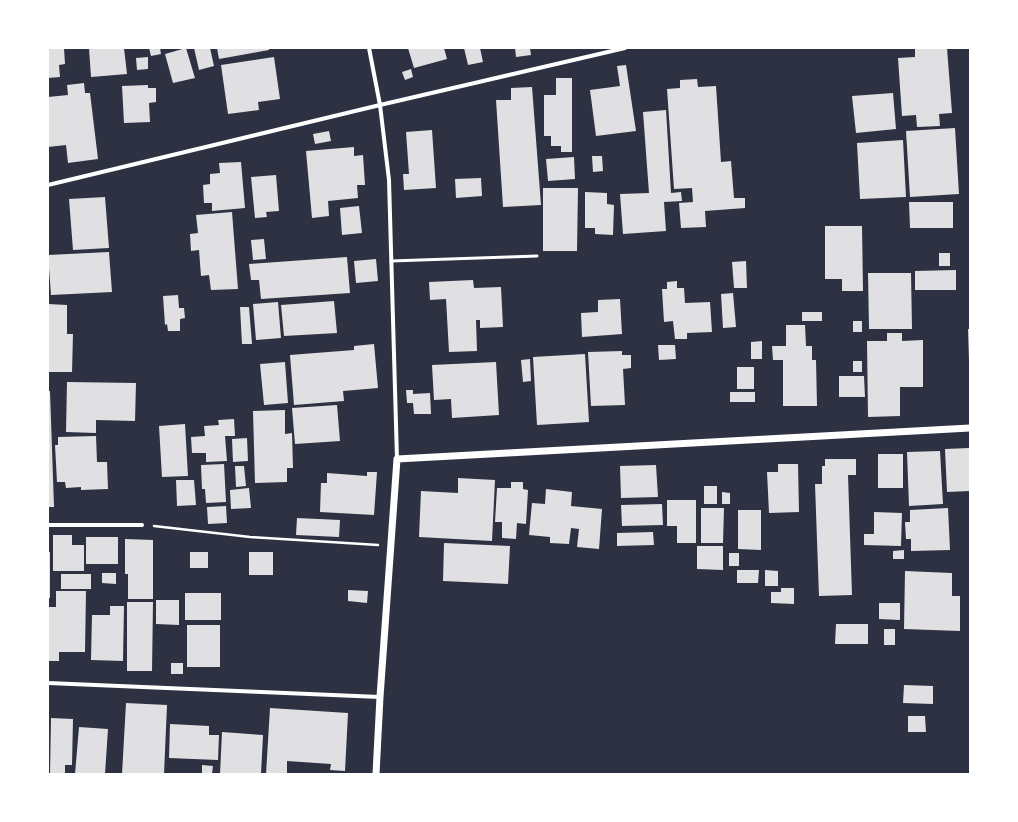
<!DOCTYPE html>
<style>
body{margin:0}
#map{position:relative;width:1018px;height:822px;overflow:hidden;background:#2d3142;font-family:"Nunito Sans",sans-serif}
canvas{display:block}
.frame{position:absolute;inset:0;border:49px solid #fff;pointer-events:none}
</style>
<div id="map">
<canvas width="1018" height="822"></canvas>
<div class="frame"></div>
</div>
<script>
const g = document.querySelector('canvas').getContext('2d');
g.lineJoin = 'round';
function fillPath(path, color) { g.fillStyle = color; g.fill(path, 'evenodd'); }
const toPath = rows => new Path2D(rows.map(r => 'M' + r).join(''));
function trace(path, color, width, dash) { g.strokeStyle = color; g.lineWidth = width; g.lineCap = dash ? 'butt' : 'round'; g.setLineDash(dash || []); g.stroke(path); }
fillPath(toPath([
 [48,48,64,48,65,64,59,65,60,77,48,78],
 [89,48,124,48,127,74,91,77],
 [149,48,160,48,161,54,151,56],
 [186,48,195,78,173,83,165,54],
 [194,48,210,48,214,66,199,70],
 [217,48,269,48,269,50,219,59],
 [408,48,444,48,447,59,414,68],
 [464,48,480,48,483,62,468,65],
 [515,48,530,48,531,55,516,57],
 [915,48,947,48,952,113,939,114,940,126,917,127,916,115,902,116,898,58,915,57],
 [148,57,148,69,137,70,136,58],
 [274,57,280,99,258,102,259,110,228,114,221,65],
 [626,65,636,131,596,136,590,90,620,86,617,66],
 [411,69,413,77,405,80,402,72],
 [556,78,572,78,572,152,561,152,561,146,551,146,551,136,544,136,544,95,556,95],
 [697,79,698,87,716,86,721,162,731,161,734,198,745,198,745,208,705,211,706,227,681,228,679,203,693,202,692,188,674,189,667,89,680,88,680,80],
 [84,83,85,93,90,93,98,159,68,163,66,145,48,147,48,97,68,95,67,85],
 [148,85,148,88,156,88,156,102,149,103,150,122,124,123,122,86],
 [532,87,541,205,503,207,496,100,511,100,511,88],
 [893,93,896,129,856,133,852,96],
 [666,110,671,193,681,192,682,201,664,202,666,231,623,234,620,194,649,193,643,112],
 [955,128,959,194,910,197,906,131],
 [432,130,436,188,404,190,403,174,409,174,406,132],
 [329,131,331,141,315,144,313,134],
 [903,140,906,197,860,199,857,143],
 [354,147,354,156,363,155,365,185,357,185,358,198,328,201,329,216,312,218,306,151],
 [592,156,602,156,603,171,593,172],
 [574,157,575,179,548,181,546,159],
 [241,162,245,208,212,211,212,203,204,203,203,185,210,184,210,174,220,173,219,163],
 [276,175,279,211,266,212,267,217,255,218,251,177],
 [481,178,482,196,456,198,455,179],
 [543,188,578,188,577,251,543,251],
 [585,192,607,193,607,204,614,205,613,235,595,234,595,228,585,228],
 [105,197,109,248,73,250,69,199],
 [909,202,953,202,953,228,910,228],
 [359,206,362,233,342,235,340,208],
 [232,212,238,289,211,290,209,275,201,276,199,250,191,251,190,234,198,233,196,215],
 [825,226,862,226,863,291,842,291,842,279,825,279],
 [264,239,266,259,253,260,251,240],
 [109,252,112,292,51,295,48,255],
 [939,253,950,253,950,266,939,266],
 [347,257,350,293,261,299,259,280,251,280,249,264],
 [376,259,378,281,356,283,354,261],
 [746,261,747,288,734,288,732,262],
 [956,270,956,290,915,290,915,271],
 [868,273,911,273,912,329,869,329],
 [473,280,474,288,501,287,503,327,480,328,480,320,476,320,477,351,449,352,446,299,430,300,429,282],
 [677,281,677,288,684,288,685,303,710,302,712,332,687,333,687,339,675,339,673,321,664,322,662,289,667,289,667,282],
 [733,293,736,327,723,328,721,294],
 [178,295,179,308,184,308,185,318,180,319,180,331,168,331,167,324,165,325,163,296],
 [620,299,622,334,582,337,581,313,598,312,598,300],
 [334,301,337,333,284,336,281,305],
 [278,302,281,338,256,340,253,304],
 [48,304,67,305,67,334,73,334,72,372,48,372],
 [240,307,249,307,252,344,242,344],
 [802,312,822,312,822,321,802,321],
 [853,321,862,321,862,332,853,332],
 [786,325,805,325,806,346,812,346,812,360,816,360,817,406,783,406,783,360,773,360,772,346,786,346],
 [968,329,970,329,970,360,969,360],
 [887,333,902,333,902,341,923,340,923,387,900,387,900,416,868,417,867,341,887,341],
 [762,341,762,359,751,359,751,342],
 [374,344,378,388,343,391,344,401,294,405,290,355,354,350,354,346],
 [658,345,675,345,676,359,659,360],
 [622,351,622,355,631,355,631,368,623,369,625,405,591,406,588,352],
 [585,354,589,422,537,425,533,357],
 [530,359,531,381,523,382,521,360],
 [853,361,862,361,862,372,853,372],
 [285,362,288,403,264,405,260,364],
 [496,362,499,415,452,418,451,399,434,400,432,365],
 [737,367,754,367,754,389,737,389],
 [839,376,864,376,865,397,839,397],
 [67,382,136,383,135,421,96,420,96,433,66,432],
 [406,390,413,390,413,394,430,393,431,414,414,414,413,403,407,403],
 [48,391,50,391,54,507,48,507],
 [730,392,755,392,755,402,730,402],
 [337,405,340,441,295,444,292,408],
 [285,410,285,434,292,433,293,468,287,468,287,482,255,483,253,411],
 [234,419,235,436,225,436,227,461,206,462,206,453,192,453,191,437,205,436,204,426,219,425,218,420],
 [185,424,188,476,162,477,159,426],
 [96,436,97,462,107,462,108,489,81,490,81,487,66,488,65,482,57,482,55,445,58,445,58,437],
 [247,438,248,461,233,462,232,439],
 [969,448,970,491,947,492,945,449],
 [940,451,943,504,909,506,907,452],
 [878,454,903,454,903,488,878,488],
 [825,459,856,459,856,475,848,475,852,595,819,596,815,484,822,484,822,466,825,466],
 [224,464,226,502,206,503,205,489,202,489,201,465],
 [778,464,798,464,799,512,769,513,767,472,778,472],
 [656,465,658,497,621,498,620,466],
 [235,466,244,466,246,486,236,487],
 [367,472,377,472,374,515,320,512,321,483,327,483,327,473,367,476],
 [458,478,495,480,492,541,419,537,421,491,458,493],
 [176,480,194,480,196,505,177,506],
 [511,482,523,482,523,489,528,490,526,524,517,523,516,539,502,538,502,522,495,522,497,488,511,488],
 [704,486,717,486,717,504,704,504],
 [249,488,251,508,231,509,230,490],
 [546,489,572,492,571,506,602,509,599,549,577,547,579,529,571,528,569,544,550,543,550,537,529,535,532,503,545,504],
 [722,492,730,493,730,504,722,504],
 [667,500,696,500,696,543,677,543,677,526,667,526],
 [662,504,663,525,622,526,621,505],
 [226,506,227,523,208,524,207,507],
 [701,508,724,508,723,543,701,543],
 [948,508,950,550,911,551,911,539,906,539,905,522,910,522,910,510],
 [738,510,761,510,761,550,738,549],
 [874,512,902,513,901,546,864,545,864,534,874,534],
 [297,518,340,520,339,537,296,535],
 [653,532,654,545,617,546,617,533],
 [53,535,72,535,72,545,84,545,84,571,53,571],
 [86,537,118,537,118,564,86,564],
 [125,539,153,540,153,599,128,599,128,574,125,574],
 [444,543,510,546,508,584,443,581],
 [697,546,723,546,723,570,697,569],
 [904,550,904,559,893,559,893,551],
 [48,552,50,552,50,598,48,598],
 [190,552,208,552,208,568,190,568],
 [249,552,273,552,273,575,249,575],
 [729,553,739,553,739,566,729,566],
 [737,570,759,570,758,583,737,583],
 [765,570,778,571,778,586,765,586],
 [905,571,952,573,952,596,960,596,960,631,904,629],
 [102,573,116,573,116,584,102,583],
 [61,574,91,574,91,589,61,589],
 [781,588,794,588,794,604,771,603,771,592,781,592],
 [348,590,368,591,367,603,348,601],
 [56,591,86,591,85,652,59,652,59,661,48,661,48,607,56,607],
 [185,593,221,593,221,620,185,620],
 [156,600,179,600,179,625,156,624],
 [127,602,153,602,152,671,127,671],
 [879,603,900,603,900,620,879,619],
 [110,606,124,606,123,661,91,660,92,615,110,615],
 [836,624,868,624,868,644,835,644],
 [187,625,220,625,220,667,187,667],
 [884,629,895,629,895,645,884,645],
 [171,663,183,663,183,674,171,674],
 [904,685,933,686,933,704,903,703],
 [126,703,167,705,164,774,122,774],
 [270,708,348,713,345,771,330,770,331,764,287,761,287,774,266,774],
 [908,716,925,716,926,732,908,732],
 [51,718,73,719,72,765,65,765,65,774,50,774],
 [170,724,209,726,209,735,219,735,218,760,169,758],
 [79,727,108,729,105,774,75,774],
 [222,732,263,735,261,774,220,774],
 [202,765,213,766,212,774,202,774]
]), '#e0e0e3');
trace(toPath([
 [154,526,250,537,378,545]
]), '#fff', 2.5);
trace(toPath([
 [391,261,537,256]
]), '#fff', 3);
trace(toPath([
 [369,48,380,105,389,180,397,459],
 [48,185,380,105,625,48],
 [48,525,142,525],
 [48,683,380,697]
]), '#fff', 4);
trace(toPath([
 [376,774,380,697,397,459,970,428]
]), '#fff', 7);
</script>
